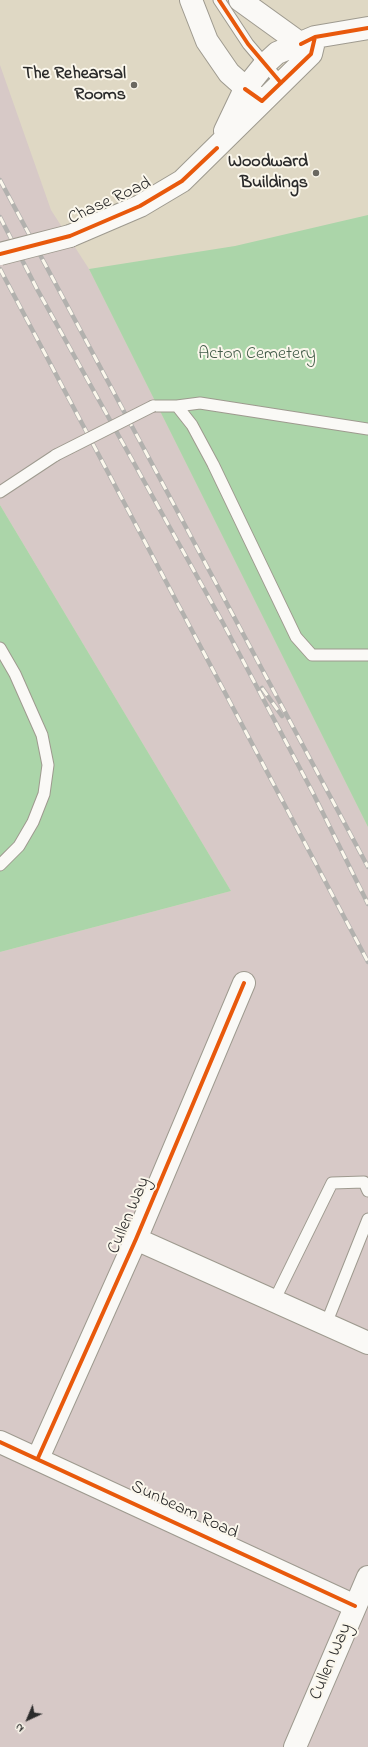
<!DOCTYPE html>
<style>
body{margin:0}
#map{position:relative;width:368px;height:1747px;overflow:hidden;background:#dfd8c4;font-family:"Indie Flower",sans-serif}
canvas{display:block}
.north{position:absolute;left:8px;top:1699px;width:40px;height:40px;-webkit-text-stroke:3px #fbf7ec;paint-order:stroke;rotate:224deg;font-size:11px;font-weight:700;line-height:16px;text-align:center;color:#2b2b2b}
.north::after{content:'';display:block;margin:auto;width:14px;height:18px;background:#2b2b2b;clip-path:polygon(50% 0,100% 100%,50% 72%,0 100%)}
</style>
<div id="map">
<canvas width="368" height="1747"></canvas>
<div class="north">N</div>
</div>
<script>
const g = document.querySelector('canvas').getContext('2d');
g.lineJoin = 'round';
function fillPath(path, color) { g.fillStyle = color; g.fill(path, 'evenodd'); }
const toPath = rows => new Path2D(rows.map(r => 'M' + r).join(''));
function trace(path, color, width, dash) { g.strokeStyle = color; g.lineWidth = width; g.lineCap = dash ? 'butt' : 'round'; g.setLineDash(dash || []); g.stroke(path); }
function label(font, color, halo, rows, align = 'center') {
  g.font = font + ' "Indie Flower",sans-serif'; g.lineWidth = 4; g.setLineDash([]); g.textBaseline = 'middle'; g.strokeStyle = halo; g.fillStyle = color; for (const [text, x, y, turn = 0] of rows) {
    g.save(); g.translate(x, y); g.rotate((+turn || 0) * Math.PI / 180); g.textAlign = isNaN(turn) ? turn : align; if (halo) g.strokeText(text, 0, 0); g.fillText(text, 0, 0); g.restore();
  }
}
fillPath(toPath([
 [0,65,51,210,89,269,368,827,368,1747,0,1747,0,952,231,891,0,505]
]), '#d7c9c7');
fillPath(toPath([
 [368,215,368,827,89,269,235,246],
 [0,505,3,510,231,891,0,952]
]), '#abd5a9');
const lane = toPath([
 [219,0,248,44,281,83],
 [153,406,177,406,200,403,368,429],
 [177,406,192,425,213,464,296,637,312,655,368,655],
 [0,492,56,455],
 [0,648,15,674,42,735,48,765,44,794,33,822,19,846,0,865],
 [274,1301,332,1183,364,1182,368,1191],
 [326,1324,368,1219]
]);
const street = toPath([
 [136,1239,368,1343],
 [0,1442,355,1606],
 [38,1458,136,1239,244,983],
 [295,1747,368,1577]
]);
const secondary = toPath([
 [191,0,207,41,229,73,256,97],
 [240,0,301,44],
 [225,131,245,89,265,64,277,53,315,37,368,28],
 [70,236,140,206,182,181,311,54,315,37]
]);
trace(lane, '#9e9a8f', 13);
trace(street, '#9e9a8f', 24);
trace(secondary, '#9e9a8f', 24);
trace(lane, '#faf9f6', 11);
trace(street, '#faf9f6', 22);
trace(secondary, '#faf9f6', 22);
const rail = toPath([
 [0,180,368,867],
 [0,217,37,289,223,623,313,793,368,904],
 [0,269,368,962],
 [262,688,282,716]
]);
trace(rail, '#b2b1ae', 4.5);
trace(rail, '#fbf7ec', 3, [9]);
const laneBridge = toPath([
 [56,455,153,406]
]);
const secondaryBridge = toPath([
 [0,254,70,236]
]);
trace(laneBridge, '#9e9a8f', 13, []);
trace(secondaryBridge, '#9e9a8f', 24, []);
trace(laneBridge, '#faf9f6', 11);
trace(secondaryBridge, '#faf9f6', 22);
trace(toPath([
 [219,0,248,44,281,83],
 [301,44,315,37,368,28],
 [245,89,262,101,311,54,315,37],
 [0,254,70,236,140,206,182,181,217,148],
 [0,1442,355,1606],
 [38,1458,136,1239,244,983]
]), '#e8590c', 4);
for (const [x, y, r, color] of [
 [134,85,4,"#6a6861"],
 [316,173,4,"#6a6861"]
]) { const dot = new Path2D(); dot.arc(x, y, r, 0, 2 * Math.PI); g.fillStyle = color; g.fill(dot); trace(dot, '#fbf7ec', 1.5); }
label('bold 18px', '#2b2b2b', '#fbf7ec', [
 ["The Rehearsal",126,75],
 ["Rooms",126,96],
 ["Woodward",308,163],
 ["Buildings",308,184]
], 'right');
label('18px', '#2b2b2b', '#fbf7ec', [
 ["Chase Road",110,202,-25],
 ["Cullen Way",130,1216,-67],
 ["Sunbeam Road",184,1511,25],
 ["Cullen Way",332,1662,-67]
]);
label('18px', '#445d4a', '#fbf7ec', [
 ["Acton Cemetery",257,355]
]);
</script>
